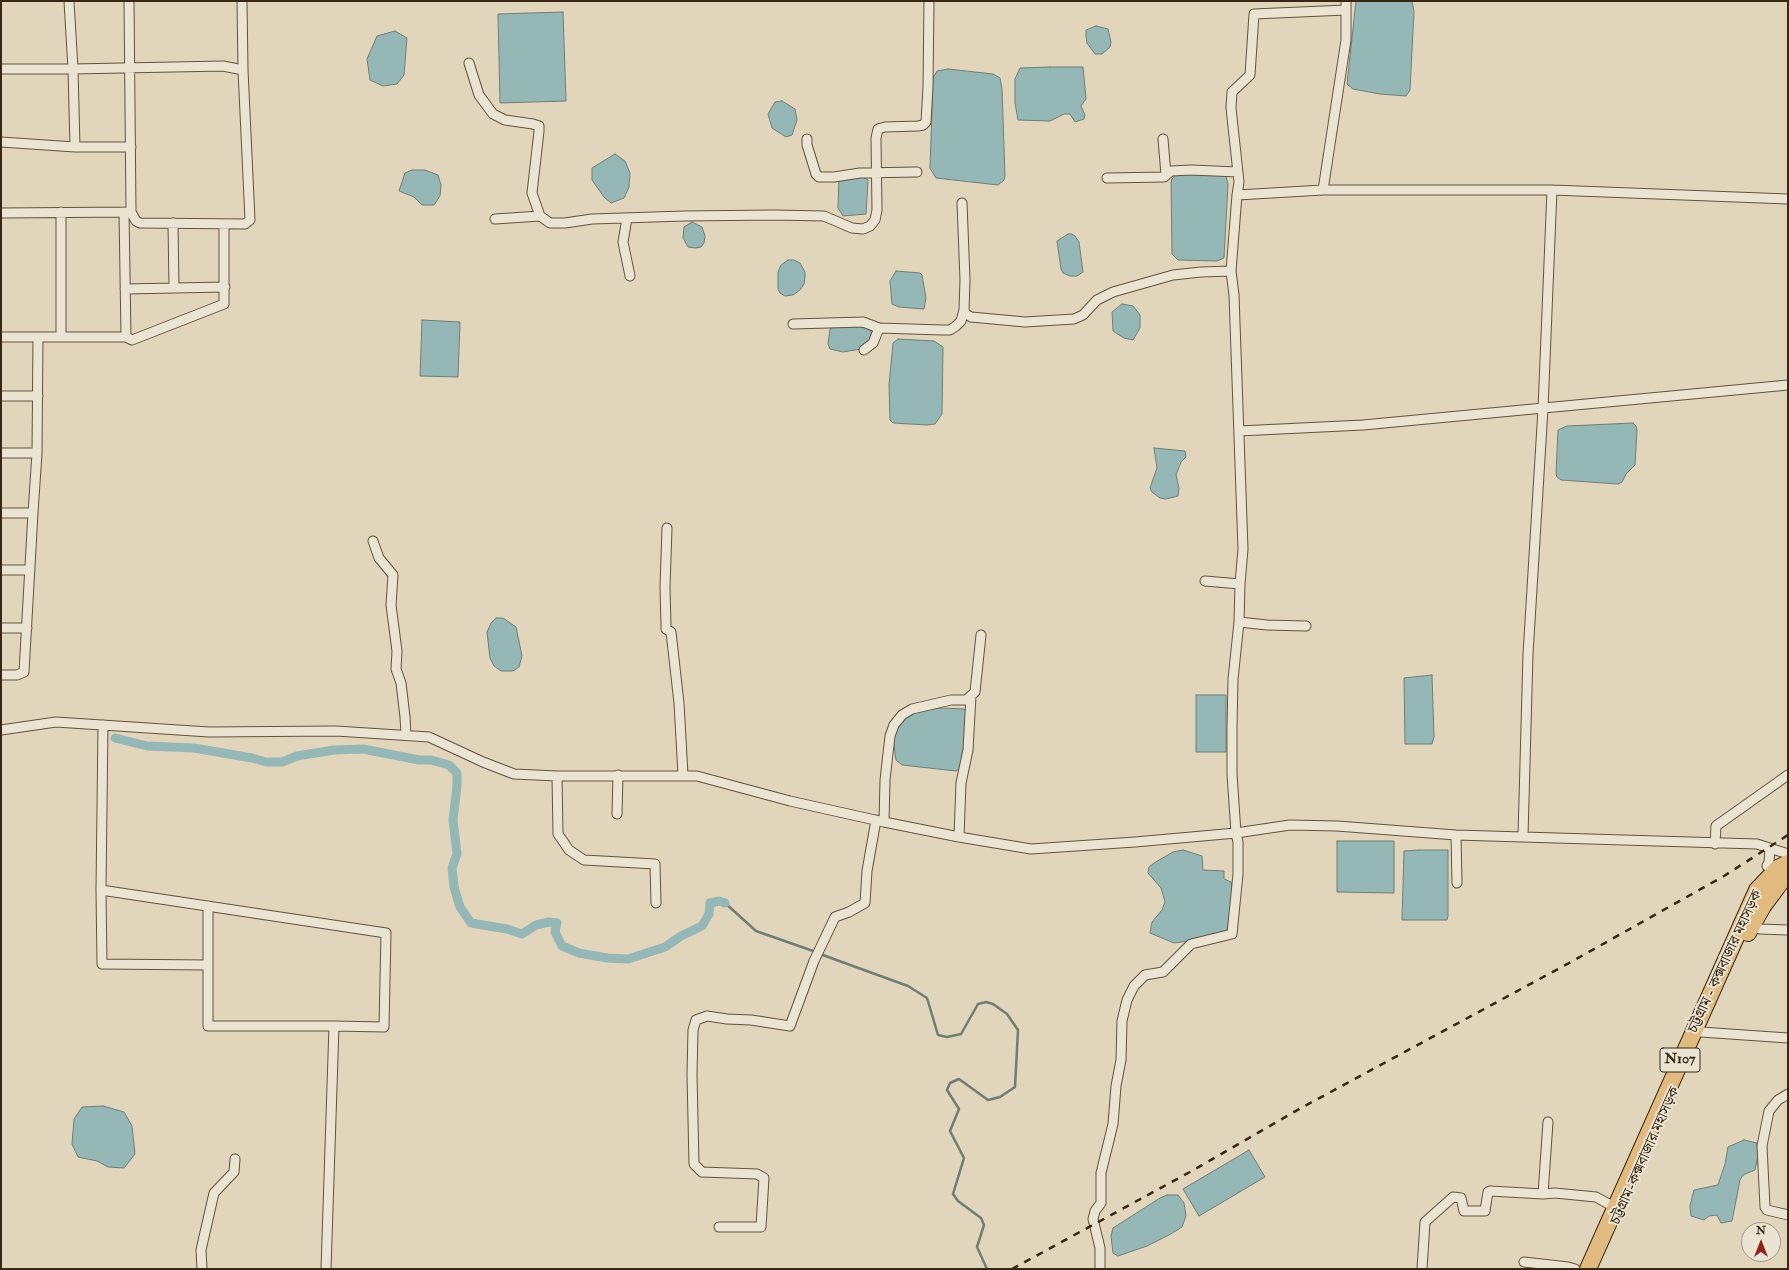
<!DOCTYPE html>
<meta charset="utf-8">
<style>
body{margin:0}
#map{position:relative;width:1789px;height:1270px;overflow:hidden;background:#e1d5bb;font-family:"IM FELL Double Pica",serif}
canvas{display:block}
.frame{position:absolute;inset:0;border:2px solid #372714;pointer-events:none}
.north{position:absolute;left:1741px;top:1222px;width:40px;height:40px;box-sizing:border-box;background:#ece4d3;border:1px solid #a49887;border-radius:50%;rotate:0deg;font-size:11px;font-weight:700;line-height:16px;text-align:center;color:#372714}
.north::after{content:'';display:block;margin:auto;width:14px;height:18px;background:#8f2418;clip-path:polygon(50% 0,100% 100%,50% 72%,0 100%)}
</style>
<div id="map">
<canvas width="1789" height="1270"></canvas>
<div class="frame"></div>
<div class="north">N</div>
</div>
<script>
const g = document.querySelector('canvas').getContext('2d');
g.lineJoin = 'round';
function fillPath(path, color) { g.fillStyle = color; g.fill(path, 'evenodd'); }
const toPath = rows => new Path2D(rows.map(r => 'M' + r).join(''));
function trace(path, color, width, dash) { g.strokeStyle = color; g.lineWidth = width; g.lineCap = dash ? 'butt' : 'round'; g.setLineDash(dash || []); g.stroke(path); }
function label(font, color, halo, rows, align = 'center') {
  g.font = font + ' "IM FELL Double Pica","Noto Serif Bengali",serif'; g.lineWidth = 4; g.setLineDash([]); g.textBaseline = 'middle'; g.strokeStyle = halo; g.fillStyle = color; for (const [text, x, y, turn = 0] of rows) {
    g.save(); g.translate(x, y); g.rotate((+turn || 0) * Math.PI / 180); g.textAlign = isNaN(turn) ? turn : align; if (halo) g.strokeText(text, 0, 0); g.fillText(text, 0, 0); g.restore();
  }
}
const water = toPath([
 [1356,1,1412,1,1414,11,1410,90,1406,96,1380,94,1353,89,1347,84,1356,1],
 [563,12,566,101,500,103,498,14,563,12],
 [1096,26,1108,29,1111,42,1110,47,1102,54,1095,54,1087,43,1086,36,1086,30,1096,26],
 [395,31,407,38,404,75,397,84,383,86,370,80,367,59,377,36,395,31],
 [1050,67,1083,67,1086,99,1081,106,1085,115,1084,119,1075,122,1070,114,1064,114,1050,121,1018,120,1015,103,1015,79,1020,68,1050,67],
 [948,69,993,74,1000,78,1002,89,1005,176,1004,180,998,185,936,178,930,168,933,78,937,71,948,69],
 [782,101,795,109,797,120,792,135,786,137,772,128,768,114,775,102,782,101],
 [615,154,625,161,630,173,629,187,624,198,611,203,604,197,592,180,592,168,615,154],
 [412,170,425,170,438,175,441,185,440,196,434,205,422,205,414,197,399,191,405,173,412,170],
 [1178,172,1226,176,1228,184,1224,258,1217,261,1178,260,1172,254,1171,182,1172,179,1178,172],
 [863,177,868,180,866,214,843,216,838,208,839,178,863,177],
 [692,222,702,227,705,236,704,243,701,247,695,248,688,247,683,238,684,227,692,222],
 [1068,234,1072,234,1075,236,1079,242,1083,272,1077,276,1070,276,1063,273,1061,269,1057,241,1068,234],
 [788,260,794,260,800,263,805,272,805,277,804,284,800,290,793,295,785,296,780,293,778,289,778,272,781,265,788,260],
 [896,271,920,273,922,275,926,298,924,309,899,307,892,304,890,281,896,271],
 [1122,304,1133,306,1140,315,1140,328,1133,340,1124,338,1113,331,1112,312,1122,304],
 [422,320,460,322,458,377,420,376,422,320],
 [860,325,870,329,871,332,871,340,861,349,843,352,830,349,828,344,830,329,835,326,860,325],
 [898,339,934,341,943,347,942,414,935,424,927,425,893,423,890,420,889,385,893,343,898,339],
 [1633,423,1636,426,1637,430,1635,465,1626,474,1622,482,1618,484,1561,480,1557,477,1556,474,1558,430,1567,426,1633,423],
 [1154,448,1185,451,1186,457,1181,462,1176,475,1179,488,1178,496,1166,499,1160,498,1152,492,1150,488,1157,468,1154,448],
 [496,618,503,618,516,627,522,656,519,667,513,671,501,671,494,666,490,658,487,632,491,623,496,618],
 [1432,675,1434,737,1432,744,1405,744,1404,678,1432,675],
 [1196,695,1226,695,1226,752,1196,752,1196,695],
 [941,708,964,709,968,712,961,768,956,771,902,765,896,760,893,738,896,727,911,714,924,710,941,708],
 [1337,841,1394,841,1394,893,1337,892,1337,841],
 [1183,850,1202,856,1203,870,1224,871,1224,879,1231,882,1233,891,1228,928,1226,931,1203,939,1174,943,1150,933,1152,922,1162,910,1165,902,1161,888,1148,873,1149,867,1154,863,1173,852,1183,850],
 [1419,850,1448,850,1448,916,1447,920,1402,920,1404,851,1419,850],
 [103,1106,124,1112,132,1126,135,1154,124,1168,108,1167,97,1161,78,1157,72,1144,74,1119,82,1107,103,1106],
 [1744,1140,1757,1143,1758,1156,1755,1170,1743,1175,1740,1180,1732,1221,1721,1223,1717,1215,1709,1216,1704,1220,1691,1216,1690,1206,1694,1190,1718,1185,1725,1164,1728,1147,1744,1140],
 [1249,1150,1265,1177,1199,1216,1183,1189,1249,1150],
 [1167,1195,1178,1195,1184,1203,1186,1216,1182,1227,1169,1235,1147,1246,1118,1256,1113,1253,1111,1236,1113,1228,1160,1198,1167,1195]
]);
fillPath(water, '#95b8b6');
trace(water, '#6f7e75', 1);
trace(toPath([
 [725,903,756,931,816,952],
 [820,954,908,986,927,998,938,1035,947,1037,961,1034,978,1004,986,1002,993,1004,1007,1014,1018,1030,1015,1087,1000,1097,988,1100,959,1079,950,1083,947,1090,959,1109,950,1131,964,1158,953,1194,958,1201,981,1218,984,1225,977,1247,987,1269]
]), '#6f7e75', 2.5);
trace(toPath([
 [115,738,147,746,194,748,252,758,266,762,282,762,297,756,334,750,363,749,419,760,431,760,449,765,457,773,457,786,453,820,457,854,452,868,454,887,460,907,471,923,507,929,522,934,536,925,549,922,557,923,555,932,562,946,579,953,607,958,628,959,665,947,681,936,702,926,709,914,710,903,719,901,725,903]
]), '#95b8b6', 9);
const street = toPath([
 [469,63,479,95,493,114,505,120,533,124,539,126,539,131,532,193,540,216,550,223,565,223,592,219,684,216,774,215,824,216,852,228,863,229,870,226,875,220,877,210,876,138,878,129,885,127,918,126,923,125,926,122,928,87,929,1],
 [1,69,73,69,69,1],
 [807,139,807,145,816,174,819,177,834,177,860,173,917,172],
 [1163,139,1166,175],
 [1,142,75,147,131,147],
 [75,147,73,69,223,66,243,70],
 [1107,178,1164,177,1171,171,1191,170,1238,172],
 [1323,190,1346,40,1346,10],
 [1237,195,1239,182,1231,108,1232,92,1250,75,1254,14,1346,10,1346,1],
 [61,212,61,337],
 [124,212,126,337,132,340,224,304,224,224],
 [131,212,136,221,140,223,245,224,250,220,243,70,242,1],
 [1,213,131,212,129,1],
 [627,218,623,242,630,276],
 [495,219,540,216],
 [173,223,174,288],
 [1231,271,1234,295,1243,549,1240,584],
 [125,289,225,287],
 [964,310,966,314,971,317,1025,322,1074,319,1083,315,1097,300,1113,292,1173,275,1201,272,1231,271,1237,195,1323,190,1552,190,1788,199],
 [793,324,863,322,879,328,942,330,950,330,956,326,961,321,964,310,965,280,962,203],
 [1,337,126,337],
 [864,350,873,343,879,328],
 [1,396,38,396],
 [1239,431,1363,425,1788,385],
 [1,453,37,453,33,513,1,513],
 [37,453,38,337],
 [667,528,665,587,666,626,666,629,671,632,679,703,683,775],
 [373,541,379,558,393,575,391,605,397,651,396,669,401,683,405,717,406,735],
 [1,570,30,570],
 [1205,581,1240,584,1239,622],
 [1,628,27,628],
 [1,675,17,675,24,672,33,513],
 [103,725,101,890,386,933,384,1027,334,1026,326,1269],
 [1,730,56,722,209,732,336,731,429,737,483,762,514,774,557,776,697,776,790,801,884,822,885,780,890,736,894,725,902,715,912,709,951,700,966,700,975,692,981,635],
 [557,776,558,834,569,850,584,860,655,864,656,903],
 [617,814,618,775],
 [884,822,959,837,1031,849,1135,842,1236,833,1232,774,1232,728,1233,679,1239,622,1267,625,1306,626],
 [1456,835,1457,883],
 [1523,836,1528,654,1543,409,1552,190],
 [959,837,961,783,968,750,971,696],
 [1715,844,1716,826,1788,775],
 [1767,866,1769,862,1770,849],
 [101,890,102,964,208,965],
 [208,906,208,1026,334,1026],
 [1752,925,1760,929,1788,930],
 [1701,1032,1788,1038],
 [1788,1094,1778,1100,1769,1111,1762,1146,1765,1207,1767,1210,1788,1215],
 [1543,1194,1548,1122],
 [719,1227,761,1227,764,1178,757,1174,702,1172,694,1164,692,1075,693,1030,696,1020,707,1016,727,1019,751,1020,790,1026,814,961,835,917,849,912,865,903,867,871,876,820],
 [1524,1262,1568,1267,1575,1269],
 [202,1269,201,1250,214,1193,234,1172,235,1159],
 [1100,1269,1100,1248,1093,1219,1095,1211,1101,1203,1101,1173,1113,1124,1116,1086,1121,1060,1122,1021,1127,1000,1134,986,1145,975,1163,972,1191,944,1232,934,1238,874,1238,842,1236,833,1290,825,1337,826,1456,835,1757,844,1788,854],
 [1422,1269,1425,1222,1453,1197,1461,1198,1464,1211,1485,1211,1488,1192,1490,1191,1543,1194,1555,1193,1596,1197,1616,1208]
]);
const highway = toPath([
 [1748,933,1763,906,1784,878,1788,876],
 [1588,1269,1757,890,1778,868,1788,863]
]);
trace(street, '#62523e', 11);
trace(highway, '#372714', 18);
trace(street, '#ece4d3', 9);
trace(highway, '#e0ba7e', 16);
trace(toPath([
 [1012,1269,1190,1172,1301,1108,1571,962,1724,876,1788,835]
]), '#372714', 2.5, [7, 7]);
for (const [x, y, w] of [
 [1680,1060,40]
]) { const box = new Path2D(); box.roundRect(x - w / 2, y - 12, w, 24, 3); g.fillStyle = '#ece4d3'; g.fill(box); trace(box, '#372714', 1); }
label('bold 14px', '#372714', null, [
 ["N107",1680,1060]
]);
label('15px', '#372714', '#ece4d3', [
 ["চট্টগ্রাম - কক্সবাজার মহাসড়ক",1726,962,-65],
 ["চট্টগ্রাম-কক্সবাজার মহাসড়ক",1646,1156,-66]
]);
</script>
